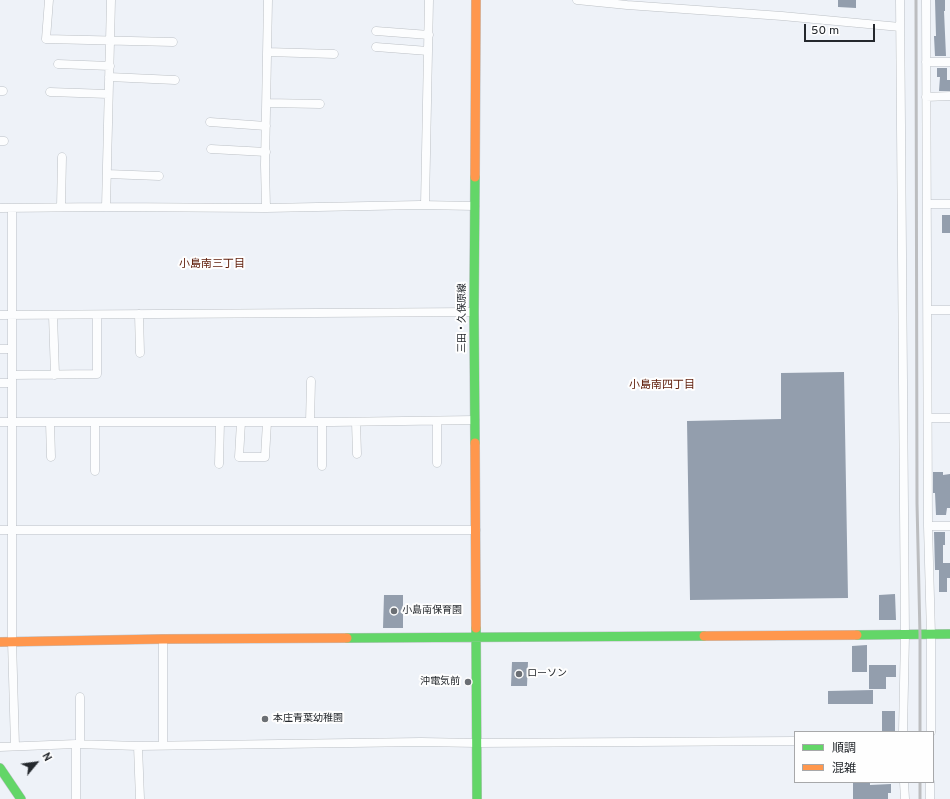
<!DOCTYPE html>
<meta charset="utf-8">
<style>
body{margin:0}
#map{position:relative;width:950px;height:799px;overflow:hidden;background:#eef2f8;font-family:Overpass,"Noto Sans JP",sans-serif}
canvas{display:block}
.legend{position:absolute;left:794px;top:731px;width:140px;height:52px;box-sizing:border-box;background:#fefefe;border:1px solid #a7a8aa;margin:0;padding:5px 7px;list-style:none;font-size:12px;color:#24282d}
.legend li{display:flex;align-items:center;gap:8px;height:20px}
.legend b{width:20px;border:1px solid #a7a8aa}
.north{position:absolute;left:16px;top:743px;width:40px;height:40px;-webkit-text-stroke:3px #fefefe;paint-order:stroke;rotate:61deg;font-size:11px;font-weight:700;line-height:16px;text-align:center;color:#24282d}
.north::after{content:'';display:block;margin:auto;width:14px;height:18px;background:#24282d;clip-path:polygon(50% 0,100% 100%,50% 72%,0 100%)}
.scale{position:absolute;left:804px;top:24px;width:71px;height:18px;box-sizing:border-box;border:2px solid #24282d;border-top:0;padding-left:5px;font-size:12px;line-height:14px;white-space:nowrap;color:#24282d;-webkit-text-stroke:3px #fefefe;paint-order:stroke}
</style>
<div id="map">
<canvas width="950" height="799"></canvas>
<ul class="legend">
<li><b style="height:5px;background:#63d668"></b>順調</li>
<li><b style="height:5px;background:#ff974d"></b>混雑</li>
</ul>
<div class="north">N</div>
<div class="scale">50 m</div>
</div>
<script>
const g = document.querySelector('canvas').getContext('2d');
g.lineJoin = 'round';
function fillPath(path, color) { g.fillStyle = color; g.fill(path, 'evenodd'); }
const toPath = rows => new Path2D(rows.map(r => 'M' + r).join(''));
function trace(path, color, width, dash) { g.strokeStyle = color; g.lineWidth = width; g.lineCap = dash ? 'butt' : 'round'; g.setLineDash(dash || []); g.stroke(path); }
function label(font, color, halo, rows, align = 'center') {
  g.font = font + ' Overpass,"Noto Sans JP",sans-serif'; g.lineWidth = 4; g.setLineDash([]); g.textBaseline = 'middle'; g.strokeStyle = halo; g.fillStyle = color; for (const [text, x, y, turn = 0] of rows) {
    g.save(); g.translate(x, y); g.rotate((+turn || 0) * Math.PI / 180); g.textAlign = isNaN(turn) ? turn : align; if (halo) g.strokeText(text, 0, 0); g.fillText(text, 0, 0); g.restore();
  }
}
fillPath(toPath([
 [838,0,856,0,856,8,838,7],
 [935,0,945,0,945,11,944,11,946,56,935,56,934,36,936,36],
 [937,68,947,68,947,80,950,80,950,91,939,91,940,77,937,77],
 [942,215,950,215,950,233,942,233],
 [844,372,848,598,690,600,687,421,781,419,781,373],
 [933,472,943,472,943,475,950,474,950,508,947,508,946,515,936,515,935,493,933,493],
 [934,532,945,532,945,545,943,545,943,563,950,563,950,578,947,578,947,592,939,592,939,570,935,570],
 [895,594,896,620,879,620,879,595],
 [384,595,403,595,403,628,383,628],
 [867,645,867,672,852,672,852,646],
 [512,662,528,662,527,686,511,686],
 [869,665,896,665,896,677,886,677,886,689,869,689],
 [873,690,873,704,828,704,828,691],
 [882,711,895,711,895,731,882,731],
 [853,782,870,782,870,785,891,784,891,793,888,793,888,799,853,799]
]), '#939ead');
const street = toPath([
 [49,0,46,39,173,42],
 [577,0,627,5,782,16,900,27],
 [900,0,905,635,903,732],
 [926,0,928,526,931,635,931,732],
 [376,31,429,35],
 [376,47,428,51],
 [267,52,334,54],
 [926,62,950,62],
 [58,64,110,66],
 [109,77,175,80],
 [0,91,3,91],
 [50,92,108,94],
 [926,97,950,96],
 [267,103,320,104],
 [210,122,266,126],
 [0,141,4,141],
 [211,149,266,152],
 [107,174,159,176],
 [927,204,950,204],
 [425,205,429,0],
 [61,207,62,157],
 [106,207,111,0],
 [0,208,106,207,266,208,420,205,475,206],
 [12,208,12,641,15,746],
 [266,208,265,165,268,0],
 [928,310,950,310],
 [139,314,140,353],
 [0,315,474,312],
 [53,315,55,375],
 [0,349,12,349],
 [12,375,97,374,97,315],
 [0,383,12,383],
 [928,418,950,418],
 [0,422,332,422,475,420],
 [50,422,51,457],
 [241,422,239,457,265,457,267,422],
 [310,422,311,381],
 [356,422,357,454],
 [437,463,437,421],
 [219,464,220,422],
 [322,466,322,422],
 [95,471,95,422],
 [928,526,950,526],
 [0,530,476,530],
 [80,697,80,744],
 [163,745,163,639],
 [138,746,140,799],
 [0,747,76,744,138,746,421,742,477,743,795,741],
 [904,782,905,799],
 [76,799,76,744],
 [930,799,930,782]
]);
const fast = toPath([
 [475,177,474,312,475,443],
 [476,628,477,799],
 [857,635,950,634],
 [347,638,704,636],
 [0,768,21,799]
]);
const slow = toPath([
 [475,177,476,0],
 [475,443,476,628],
 [704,636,857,635],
 [0,642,163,639,347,638]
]);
trace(street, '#bcc0c5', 9);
trace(fast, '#bcc0c5', 10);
trace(slow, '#bcc0c5', 10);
trace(street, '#fcfdfe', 8);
trace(fast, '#63d668', 9);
trace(slow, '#ff974d', 9);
trace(toPath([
 [916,0,917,503,920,635,920,732],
 [920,782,920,799]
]), '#bcbdbf', 3);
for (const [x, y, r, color] of [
 [394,611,4,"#6b6f74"],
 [519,674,4,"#6b6f74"],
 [468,682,4,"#6b6f74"],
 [265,719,4,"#6b6f74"]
]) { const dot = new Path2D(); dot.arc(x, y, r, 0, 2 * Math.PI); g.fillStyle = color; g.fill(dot); trace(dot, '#fefefe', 1.5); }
label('10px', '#24282d', '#fefefe', [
 ["三田・久保原線",463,318,-90]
]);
label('10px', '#24282d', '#fefefe', [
 ["小島南保育園",402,611],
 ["ローソン",527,674],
 ["沖電気前",460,682,"right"],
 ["本庄青葉幼稚園",273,719]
], 'left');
label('11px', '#5d1b08', '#fefefe', [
 ["小島南三丁目",212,265],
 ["小島南四丁目",662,386]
]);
</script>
